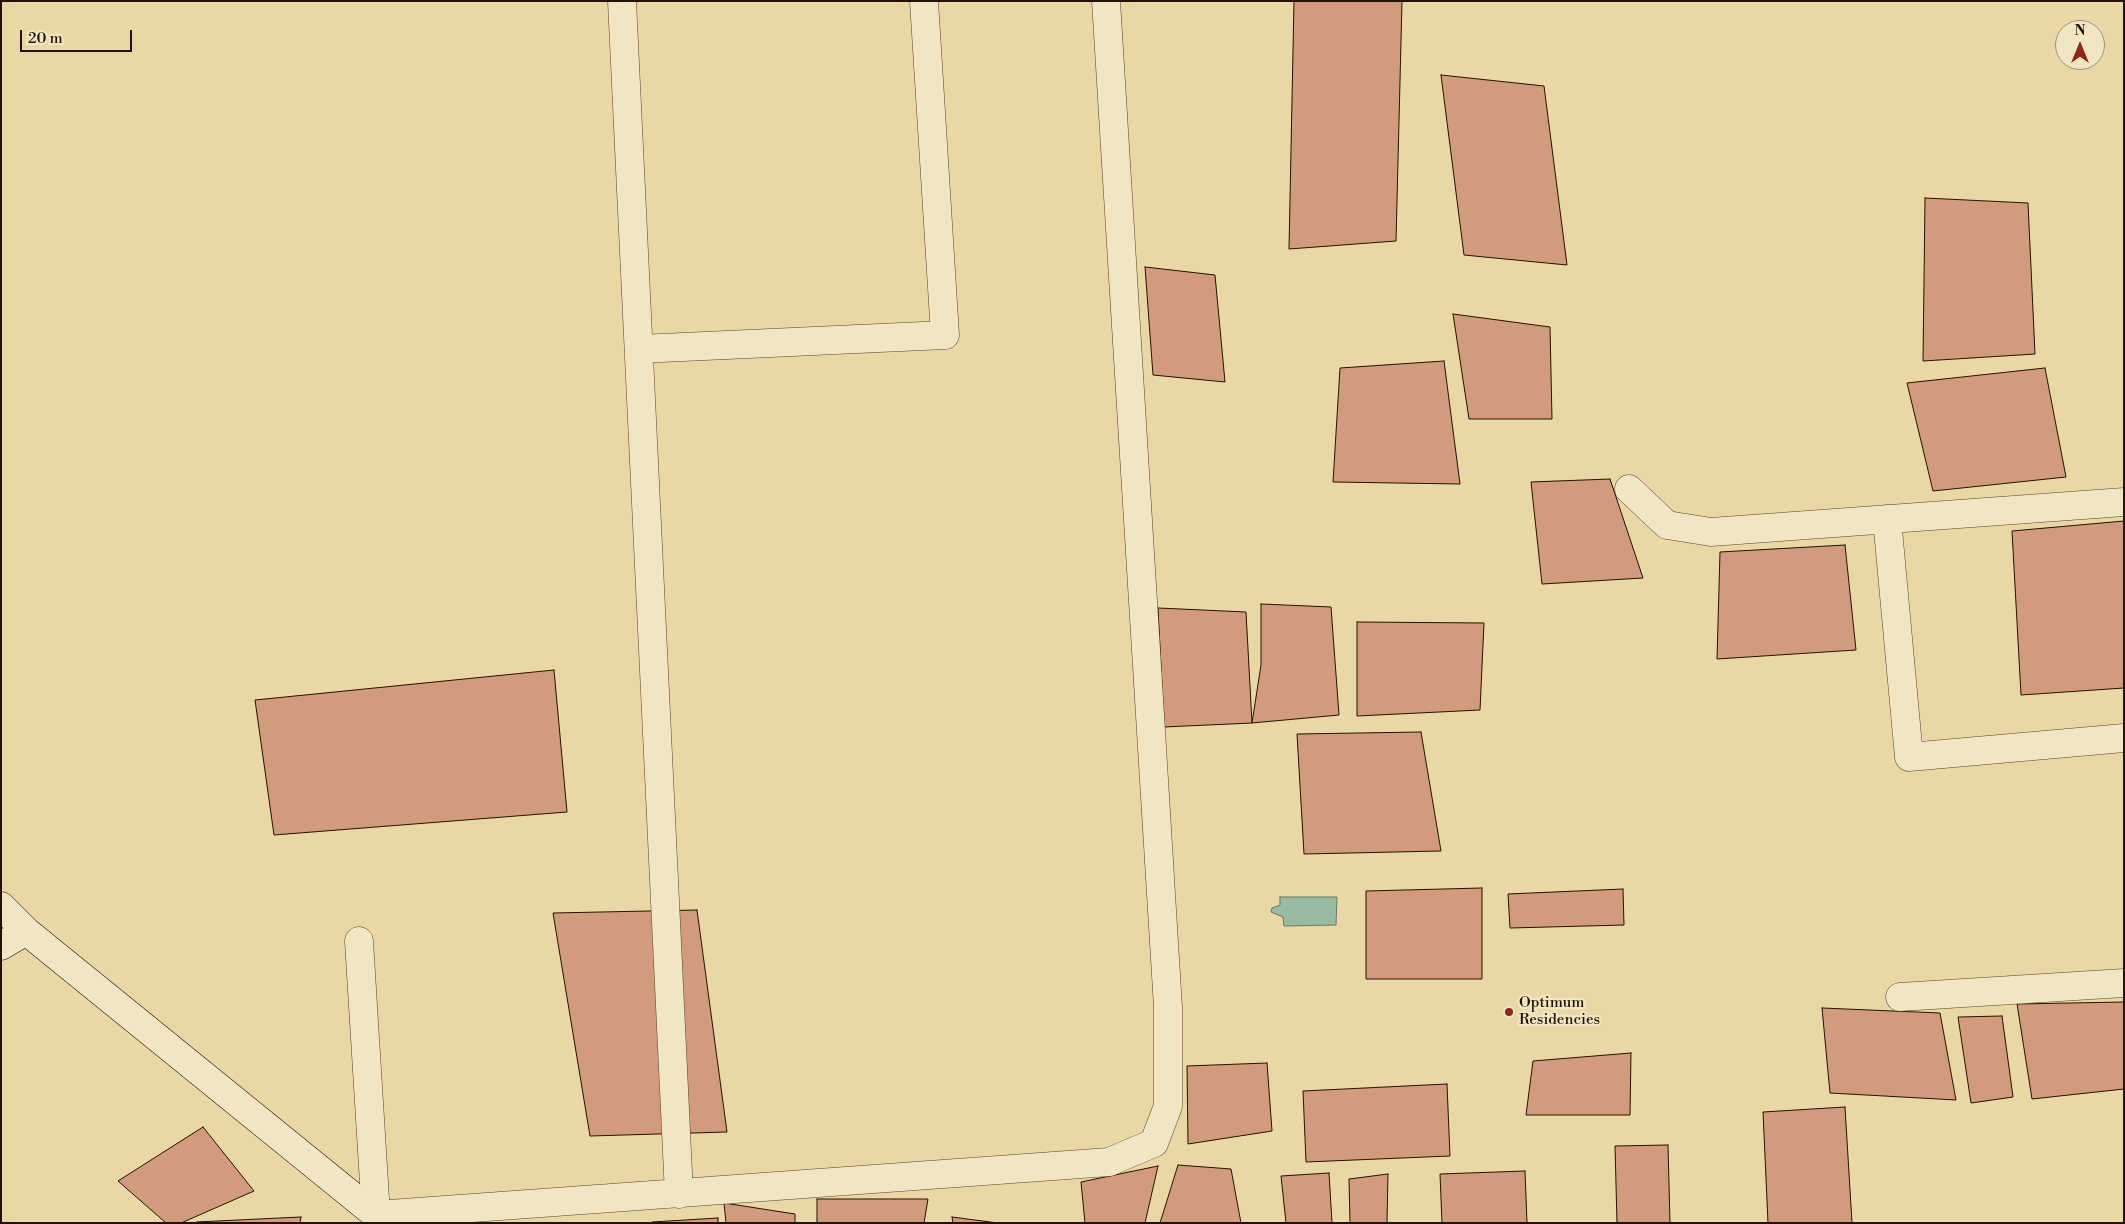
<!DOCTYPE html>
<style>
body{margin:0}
#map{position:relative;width:2125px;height:1224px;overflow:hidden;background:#e9d8a5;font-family:"Libre Bodoni",serif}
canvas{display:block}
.frame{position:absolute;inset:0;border:2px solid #241100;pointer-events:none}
.north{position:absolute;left:2055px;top:20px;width:50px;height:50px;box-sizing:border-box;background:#f1e6c4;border:1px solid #9f9176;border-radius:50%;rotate:0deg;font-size:14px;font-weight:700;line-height:20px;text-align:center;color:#241100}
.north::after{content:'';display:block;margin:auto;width:18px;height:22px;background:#8f2418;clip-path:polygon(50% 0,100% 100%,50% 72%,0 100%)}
.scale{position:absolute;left:20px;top:30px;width:112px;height:22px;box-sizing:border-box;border:2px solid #241100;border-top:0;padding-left:6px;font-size:15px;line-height:18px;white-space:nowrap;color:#241100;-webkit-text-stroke:4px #f1e6c4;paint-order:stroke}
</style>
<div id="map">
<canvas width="2125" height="1224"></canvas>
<div class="frame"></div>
<div class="north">N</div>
<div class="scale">20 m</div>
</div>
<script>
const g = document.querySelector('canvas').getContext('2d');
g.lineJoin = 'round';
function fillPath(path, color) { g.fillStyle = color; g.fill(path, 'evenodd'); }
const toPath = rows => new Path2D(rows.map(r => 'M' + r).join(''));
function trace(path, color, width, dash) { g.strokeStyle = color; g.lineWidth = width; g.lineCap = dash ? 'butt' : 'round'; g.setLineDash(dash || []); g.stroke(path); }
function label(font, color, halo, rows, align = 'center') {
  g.font = font + ' "Libre Bodoni",serif'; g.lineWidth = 4.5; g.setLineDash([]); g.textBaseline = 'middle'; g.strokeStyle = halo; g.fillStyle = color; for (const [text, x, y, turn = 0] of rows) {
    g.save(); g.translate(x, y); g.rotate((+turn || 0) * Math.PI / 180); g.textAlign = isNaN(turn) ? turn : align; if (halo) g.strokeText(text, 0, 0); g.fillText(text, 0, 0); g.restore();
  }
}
const water = toPath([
 [1280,897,1337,897,1336,925,1284,926,1283,917,1271,912,1272,908,1280,905,1280,897]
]);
fillPath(water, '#99bba2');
trace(water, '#6a7761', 1);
const building = toPath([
 [1294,1,1402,1,1396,241,1289,249,1294,1],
 [1441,75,1544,86,1567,265,1464,255,1441,75],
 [1925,198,2028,203,2035,354,1923,361,1925,198],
 [1145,267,1215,275,1225,382,1153,375,1145,267],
 [1453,314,1550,327,1552,419,1469,419,1453,314],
 [1444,361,1460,484,1333,482,1340,368,1444,361],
 [2045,368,2066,477,1933,491,1907,383,2045,368],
 [1610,479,1643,578,1542,584,1531,482,1610,479],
 [2124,521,2124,688,2021,695,2012,531,2124,521],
 [1845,545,1856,650,1717,659,1720,552,1845,545],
 [1261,604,1331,607,1339,715,1252,723,1261,665,1261,604],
 [1158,608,1246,612,1252,723,1164,727,1158,608],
 [1357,622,1484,623,1480,710,1357,716,1357,622],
 [554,670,567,812,274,835,255,700,554,670],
 [1421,732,1441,851,1304,854,1297,734,1421,732],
 [1482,888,1482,979,1366,979,1366,891,1482,888],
 [1623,889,1624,925,1510,928,1508,894,1623,889],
 [697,910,727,1132,590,1136,553,913,697,910],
 [2124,1002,2124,1089,2032,1099,2017,1004,2124,1002],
 [1822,1008,1940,1013,1956,1100,1830,1093,1822,1008],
 [2002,1016,2013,1097,1971,1103,1958,1017,2002,1016],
 [1631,1053,1630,1115,1526,1115,1533,1061,1631,1053],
 [1267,1063,1272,1131,1188,1144,1187,1066,1267,1063],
 [1447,1084,1450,1156,1306,1162,1303,1091,1447,1084],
 [1845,1107,1852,1223,1768,1223,1763,1112,1845,1107],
 [203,1127,254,1191,181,1223,166,1223,118,1181,203,1127],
 [1668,1145,1670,1223,1617,1223,1615,1146,1668,1145],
 [1178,1165,1231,1169,1241,1223,1160,1223,1178,1165],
 [1158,1166,1145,1223,1085,1223,1081,1182,1158,1166],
 [1525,1171,1527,1223,1442,1223,1440,1174,1525,1171],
 [1329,1173,1332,1223,1286,1223,1281,1176,1329,1173],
 [1388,1174,1387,1223,1350,1223,1349,1179,1388,1174],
 [817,1199,928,1199,924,1223,817,1223,817,1199],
 [724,1203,795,1214,795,1223,726,1223,724,1203],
 [301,1217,300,1223,196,1223,196,1222,301,1217],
 [952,1217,998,1223,953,1223,952,1217],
 [718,1218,718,1223,652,1223,652,1222,718,1218]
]);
fillPath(building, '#d39b7d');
trace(building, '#241100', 1);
const street = toPath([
 [622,1,679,1194],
 [639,349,945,335,924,1],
 [1629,489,1667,525,1711,532,2124,502],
 [1887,519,1909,757,2124,738],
 [359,941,376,1215,1109,1162,1154,1143,1168,1106,1168,1007,1106,1],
 [1900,997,2124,983]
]);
const secondary = toPath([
 [1,906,26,931,376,1215,377,1223],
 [1,946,26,931]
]);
trace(street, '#554329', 29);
trace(secondary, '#241100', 29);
trace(street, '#f1e6c4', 28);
trace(secondary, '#f1e6c4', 28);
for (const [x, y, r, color] of [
 [1509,1012,5,"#8f2418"]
]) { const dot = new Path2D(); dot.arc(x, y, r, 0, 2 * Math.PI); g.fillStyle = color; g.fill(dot); trace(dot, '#f1e6c4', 2); }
label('15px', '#241100', '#f1e6c4', [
 ["Optimum",1519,1003],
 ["Residencies",1519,1020]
], 'left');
</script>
